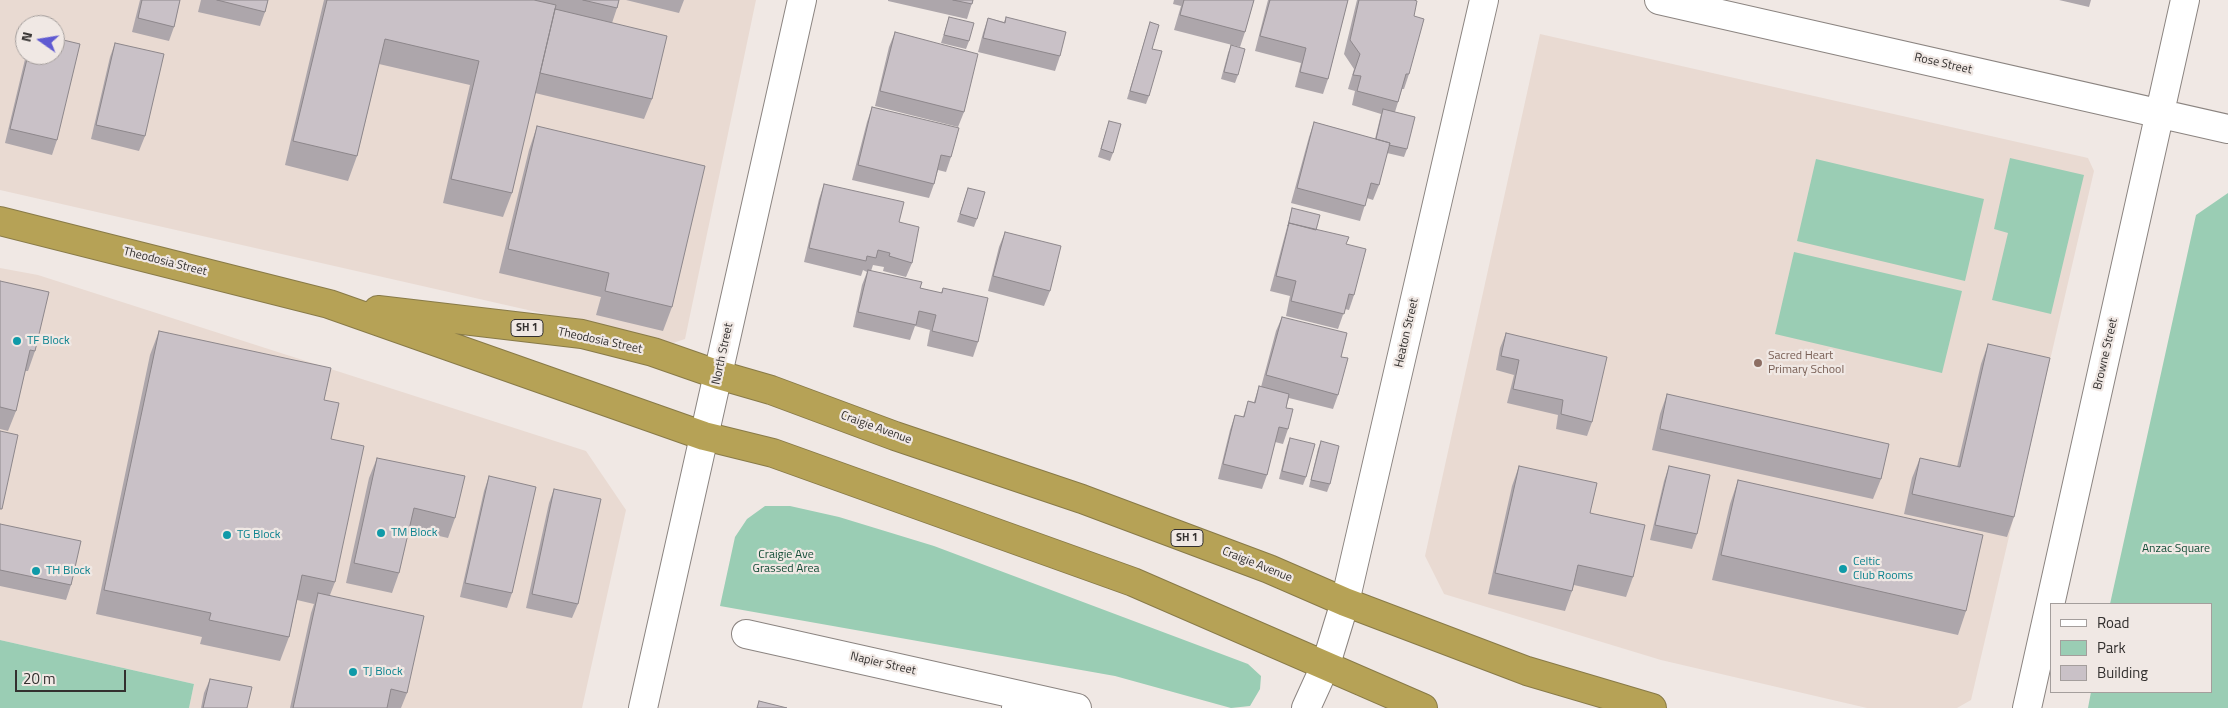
<!DOCTYPE html>
<style>
body{margin:0}
#map{position:relative;width:2228px;height:708px;overflow:hidden;background:#f0e8e4;font-family:"Titillium Web",sans-serif}
canvas{display:block}
.legend{position:absolute;left:2050px;top:603px;width:162px;height:90px;box-sizing:border-box;background:#f0e8e4;border:1px solid #a49e9c;margin:0;padding:6px 9px;list-style:none;font-size:15px;color:#33302f}
.legend li{display:flex;align-items:center;gap:10px;height:25px}
.legend b{width:25px;border:1px solid #a49e9c}
.north{position:absolute;left:15px;top:15px;width:50px;height:50px;box-sizing:border-box;background:#f0e8e4;border:1px solid #a49e9c;border-radius:50%;rotate:283deg;font-size:14px;font-weight:700;line-height:20px;text-align:center;color:#33302f}
.north::after{content:'';display:block;margin:auto;width:18px;height:22px;background:#5f5ad2;clip-path:polygon(50% 0,100% 100%,50% 72%,0 100%)}
.scale{position:absolute;left:15px;top:670px;width:111px;height:22px;box-sizing:border-box;border:2px solid #33302f;border-top:0;padding-left:6px;font-size:15px;line-height:18px;white-space:nowrap;color:#33302f;-webkit-text-stroke:4px #f0e8e4;paint-order:stroke}
</style>
<div id="map">
<canvas width="2228" height="708"></canvas>
<ul class="legend">
<li><b style="height:6px;background:#fff"></b>Road</li>
<li><b style="height:14px;background:#9acdb4"></b>Park</li>
<li><b style="height:14px;background:#c9c1c7"></b>Building</li>
</ul>
<div class="north">N</div>
<div class="scale">20 m</div>
</div>
<script>
const g = document.querySelector('canvas').getContext('2d');
g.lineJoin = 'round';
function fillPath(path, color) { g.fillStyle = color; g.fill(path, 'evenodd'); }
const toPath = rows => new Path2D(rows.map(r => 'M' + r).join(''));
function trace(path, color, width, dash) { g.strokeStyle = color; g.lineWidth = width; g.lineCap = dash ? 'butt' : 'round'; g.setLineDash(dash || []); g.stroke(path); }
function label(font, color, halo, rows, align = 'center') {
  g.font = font + ' "Titillium Web",sans-serif'; g.lineWidth = 4.5; g.setLineDash([]); g.textBaseline = 'middle'; g.strokeStyle = halo; g.fillStyle = color; for (const [text, x, y, turn = 0] of rows) {
    g.save(); g.translate(x, y); g.rotate((+turn || 0) * Math.PI / 180); g.textAlign = isNaN(turn) ? turn : align; if (halo) g.strokeText(text, 0, 0); g.fillText(text, 0, 0); g.restore();
  }
}
fillPath(toPath([
 [0,0,756,0,685,339,673,343,0,190],
 [25,25,55,25,55,55,25,55],
 [1540,34,2088,158,2094,171,1971,700,1957,708,1867,708,1661,660,1444,594,1425,556],
 [0,268,38,275,586,451,626,510,582,708,189,708,194,684,0,640]
]), '#e9dad2');
fillPath(toPath([
 [2010,158,2084,175,2051,314,1992,300,2008,233,1994,229],
 [1816,159,1984,199,1965,281,1797,241],
 [2228,193,2228,708,2088,708,2091,692,2212,692,2212,604,2110,604,2196,215],
 [1794,252,1962,291,1942,373,1775,334],
 [765,506,790,506,839,517,934,546,1248,664,1261,676,1260,689,1250,706,1231,708,1115,676,720,606,735,537,747,519],
 [0,640,194,684,189,708,0,708]
]), '#9acdb4');
const minor = toPath([
 [1659,0,2228,129],
 [746,634,1019,695],
 [643,708,802,0],
 [1016,708,1019,695,1077,708],
 [1306,708,1326,664,1345,602,1484,0],
 [2027,708,2185,0]
]);
const highway = toPath([
 [0,221,329,304,704,436,773,453,1133,582,1423,708],
 [378,310,582,334,653,352,719,375,771,390,895,436,1082,499,1269,569,1345,602,1527,671,1652,708]
]);
trace(minor, '#8b8480', 30);
trace(highway, '#887a48', 30);
trace(minor, '#fff', 28);
trace(highway, '#b6a256', 28);
fillPath(toPath([
 [140,0,180,0,174,27,169,41,132,32],
 [201,0,268,0,265,12,260,26,198,12],
 [324,0,619,0,617,8,612,23,652,99,644,119,535,93,512,193,503,217,443,203,470,85,379,64,357,156,348,181,285,165],
 [626,0,684,0,679,13],
 [888,0,973,0,967,19,888,1],
 [1174,0,1254,0,1245,32,1240,47,1174,30,1181,6,1173,4],
 [1268,0,1348,0,1328,79,1323,94,1295,87,1301,63,1255,51],
 [1357,0,1414,0,1409,74,1404,89,1402,89,1395,112,1407,149,1404,157,1387,153,1379,185,1373,200,1367,198,1360,221,1291,203,1309,137,1314,122,1375,139,1381,114,1352,105,1355,91,1348,89,1354,69,1344,54],
 [2059,0,2091,0,2089,7],
 [949,17,969,41,966,49,941,43],
 [1006,17,1060,56,1055,71,978,52,983,33,988,18,1004,22],
 [1150,22,1152,49,1149,96,1146,104,1127,99],
 [895,32,964,112,958,127,875,106,889,47],
 [115,43,145,136,139,151,91,139,110,57],
 [1231,45,1238,75,1235,83,1221,79,1228,53],
 [26,55,55,55,57,140,52,155,5,143],
 [872,107,951,157,946,172,938,170,934,184,929,198,852,180,867,122],
 [1109,121,1113,153,1110,161,1098,157],
 [537,126,672,307,663,331,596,315,601,297,499,273,529,150],
 [824,184,899,222,912,263,906,277,883,271,884,267,873,265,871,271,920,288,941,293,943,288,978,342,973,357,927,346,930,330,915,326,910,340,853,327,862,285,867,272,863,270,861,276,804,262,819,199],
 [968,188,977,219,974,227,957,222],
 [1292,208,1316,230,1346,244,1354,295,1349,310,1345,309,1338,329,1286,316,1290,296,1270,291,1290,216],
 [1005,232,1050,291,1044,306,988,291,999,247],
 [0,281,35,351,28,371,25,371,16,411,8,431,0,429],
 [1282,317,1341,357,1338,395,1333,409,1289,398,1286,408,1288,429,1283,444,1275,442,1267,475,1262,489,1218,479,1230,430,1235,415,1243,417,1248,401,1254,402,1259,386,1261,387,1276,331],
 [159,331,324,400,331,439,335,582,330,595,407,693,401,708,290,708,311,613,314,604,297,600,289,637,280,661,200,644,202,637,96,614,150,355],
 [1506,333,1592,422,1587,436,1556,429,1558,415,1507,403,1514,375,1496,370,1500,348],
 [1988,344,2014,517,2007,537,1904,514,1912,478,1920,458,1957,467,1981,364],
 [1667,394,1881,479,1873,499,1652,450,1660,414],
 [1290,438,1306,477,1303,485,1279,479,1287,446],
 [1321,441,1330,484,1327,492,1309,487,1318,449],
 [377,458,455,518,448,538,409,529,399,573,392,593,346,583,369,478],
 [1519,466,1590,513,1633,577,1626,597,1574,585,1572,591,1565,611,1488,594,1512,486],
 [1669,466,1697,534,1692,549,1650,540,1664,481],
 [489,476,512,593,507,608,460,597,484,491],
 [1738,480,1966,611,1958,635,1712,580,1730,504],
 [554,489,578,604,572,618,526,608,549,503],
 [0,524,71,585,66,600,0,586],
 [210,679,247,708,201,708,204,693]
]), '#ada6ab');
const building = toPath([
 [142,0,180,0,174,27,138,18,142,0],
 [217,0,268,0,265,12,217,0],
 [327,0,534,0,556,5,512,193,451,179,479,61,385,39,357,156,293,141,327,0],
 [583,0,619,0,617,8,583,0],
 [953,0,973,0,972,4,953,0],
 [1184,0,1254,0,1245,32,1180,15,1184,0],
 [1270,0,1348,0,1328,79,1300,72,1306,48,1260,36,1270,0],
 [1359,0,1414,0,1417,1,1414,16,1424,19,1409,74,1406,74,1398,102,1357,91,1361,76,1353,75,1360,54,1350,40,1359,0],
 [555,9,667,36,652,99,540,73,555,9],
 [949,17,974,23,969,41,944,35,949,17],
 [1006,17,1066,32,1060,56,983,38,988,18,1005,23,1006,17],
 [1150,22,1159,25,1152,49,1162,51,1149,96,1130,91,1150,22],
 [895,32,978,54,964,112,880,91,895,32],
 [55,38,80,44,57,140,10,129,28,55,55,55,55,38],
 [115,43,164,54,145,136,96,125,115,43],
 [1231,45,1245,49,1238,75,1224,72,1231,45],
 [872,107,959,128,951,157,941,155,934,184,858,165,872,107],
 [1383,109,1415,117,1407,149,1389,145,1390,143,1376,139,1383,109],
 [1109,121,1121,124,1113,153,1101,149,1109,121],
 [1314,122,1390,143,1379,185,1371,183,1365,206,1297,188,1314,122],
 [537,126,705,166,672,307,605,291,609,273,508,249,537,126],
 [824,184,904,202,899,222,919,227,912,263,889,256,890,253,878,250,876,258,867,256,866,261,809,248,824,184],
 [968,188,985,192,977,219,960,214,968,188],
 [1292,208,1320,215,1316,230,1289,223,1288,226,1292,208],
 [1289,223,1349,237,1346,244,1366,249,1354,295,1349,294,1344,314,1291,301,1296,281,1276,276,1289,223],
 [1005,232,1061,246,1050,291,993,276,1005,232],
 [868,270,922,282,920,288,942,293,943,288,988,298,978,342,932,331,936,315,919,311,916,325,858,312,868,270],
 [0,281,49,292,35,351,30,350,16,411,0,407,0,281],
 [1282,317,1347,333,1341,357,1348,358,1338,395,1266,375,1282,317],
 [159,331,331,368,324,400,339,403,331,439,364,446,335,582,302,575,289,637,209,620,211,613,104,590,159,331],
 [1506,333,1607,357,1592,422,1561,414,1563,400,1513,389,1519,360,1501,356,1506,333],
 [1988,344,2050,358,2014,517,1912,494,1920,458,1960,467,1988,344],
 [1259,386,1289,394,1286,408,1293,409,1288,429,1279,427,1267,475,1223,464,1235,415,1244,417,1248,401,1255,403,1259,386],
 [1667,394,1889,444,1881,479,1660,429,1667,394],
 [0,431,18,435,2,509,0,509,0,431],
 [1290,438,1315,444,1306,477,1282,471,1290,438],
 [1321,441,1339,446,1330,484,1311,480,1321,441],
 [377,458,465,476,455,518,414,508,399,573,354,563,377,458],
 [1519,466,1597,483,1590,513,1645,525,1633,577,1578,565,1572,591,1495,573,1519,466],
 [1669,466,1710,475,1697,534,1655,525,1669,466],
 [489,476,536,487,512,593,465,583,489,476],
 [1738,480,1983,535,1966,611,1721,555,1738,480],
 [554,489,601,499,578,604,532,594,554,489],
 [0,524,81,541,71,585,0,570,0,524],
 [318,593,424,616,407,693,391,689,387,708,293,708,318,593],
 [210,679,252,687,247,708,203,708,210,679],
 [759,701,787,708,757,708,759,701]
]);
fillPath(building, '#c9c1c7');
trace(building, '#8d878b', 1);
for (const [x, y, r, color] of [
 [17,341,5,"#0f9aa8"],
 [1758,363,5,"#8d6e63"],
 [381,533,5,"#0f9aa8"],
 [227,535,5,"#0f9aa8"],
 [1843,569,5,"#0f9aa8"],
 [36,571,5,"#0f9aa8"],
 [353,672,5,"#0f9aa8"]
]) { const dot = new Path2D(); dot.arc(x, y, r, 0, 2 * Math.PI); g.fillStyle = color; g.fill(dot); trace(dot, '#f0e8e4', 2); }
for (const [x, y, w] of [
 [527,328,32],
 [1187,538,32]
]) { const box = new Path2D(); box.roundRect(x - w / 2, y - 8.5, w, 17, 4); g.fillStyle = '#f0e8e4'; g.fill(box); trace(box, '#33302f', 1); }
label('bold 11px', '#33302f', null, [
 ["SH 1",527,328],
 ["SH 1",1187,538]
]);
label('12px', '#33302f', '#f0e8e4', [
 ["Rose Street",1943,64,13],
 ["Theodosia Street",165,262,14],
 ["Heaton Street",1407,333,-77],
 ["Theodosia Street",600,341,12],
 ["North Street",723,354,-78],
 ["Browne Street",2106,354,-77],
 ["Craigie Avenue",876,428,20],
 ["Craigie Avenue",1257,565,22],
 ["Napier Street",883,664,13]
]);
label('12px', '#0d838f', '#f0e8e4', [
 ["TF Block",27,341],
 ["TM Block",391,533],
 ["TG Block",237,535],
 ["Celtic",1853,562],
 ["Club Rooms",1853,576],
 ["TH Block",46,571],
 ["TJ Block",363,672]
], 'left');
label('12px', '#785e54', '#f0e8e4', [
 ["Sacred Heart",1768,356],
 ["Primary School",1768,370]
], 'left');
label('12px', '#124c36', '#f0e8e4', [
 ["Anzac Square",2176,549],
 ["Craigie Ave",786,555],
 ["Grassed Area",786,569]
]);
</script>
